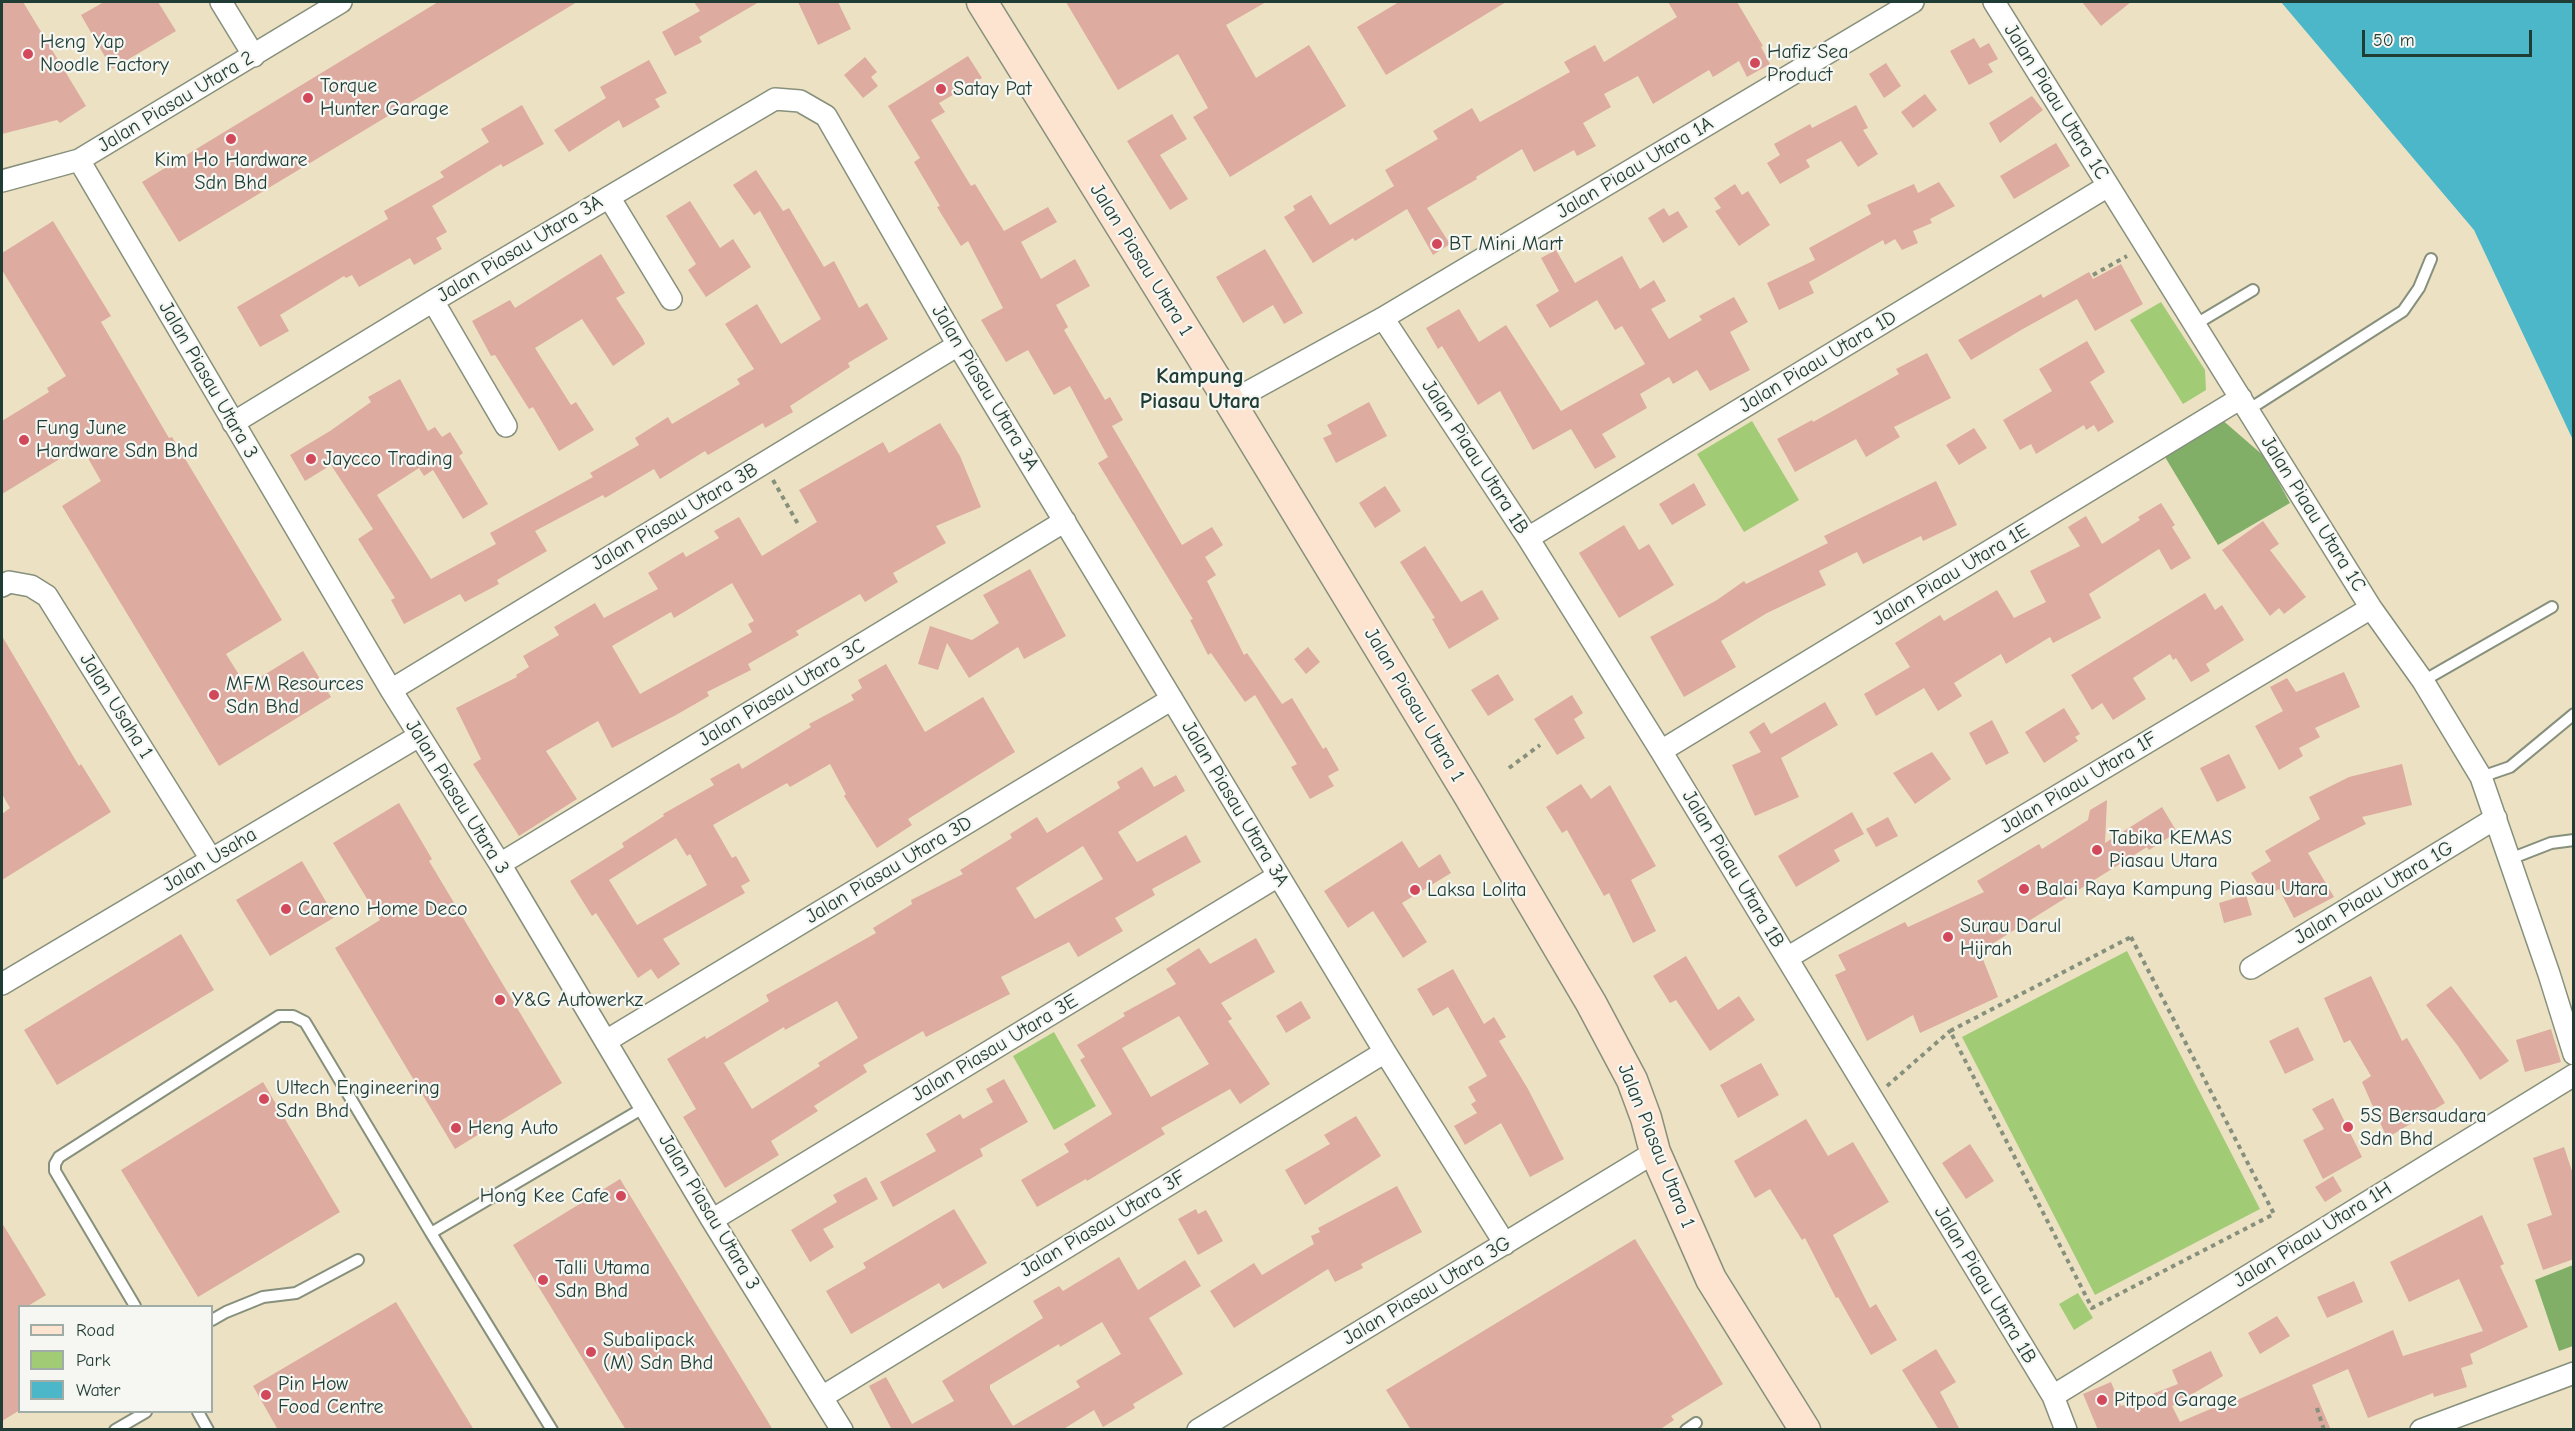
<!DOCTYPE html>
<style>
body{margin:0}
#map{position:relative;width:2575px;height:1431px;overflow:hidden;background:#ece2c3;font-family:"Comic Neue",sans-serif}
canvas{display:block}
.frame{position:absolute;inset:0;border:3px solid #1f3d34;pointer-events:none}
.legend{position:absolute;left:18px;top:1305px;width:195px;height:108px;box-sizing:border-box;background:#f6f6f2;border:2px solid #a0aca6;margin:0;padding:8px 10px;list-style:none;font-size:18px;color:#1f3d34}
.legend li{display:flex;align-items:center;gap:12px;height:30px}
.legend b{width:30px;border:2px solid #a0aca6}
.scale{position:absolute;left:2362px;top:30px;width:170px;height:27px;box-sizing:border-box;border:3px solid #1f3d34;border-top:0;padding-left:8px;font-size:18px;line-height:21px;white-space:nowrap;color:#1f3d34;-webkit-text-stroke:4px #f6f6f2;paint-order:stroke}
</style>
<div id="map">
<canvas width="2575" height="1431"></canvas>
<div class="frame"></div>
<ul class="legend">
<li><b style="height:8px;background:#fde4d1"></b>Road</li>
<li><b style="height:16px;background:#a2cb76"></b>Park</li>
<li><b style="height:16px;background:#4cb7c8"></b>Water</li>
</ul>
<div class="scale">50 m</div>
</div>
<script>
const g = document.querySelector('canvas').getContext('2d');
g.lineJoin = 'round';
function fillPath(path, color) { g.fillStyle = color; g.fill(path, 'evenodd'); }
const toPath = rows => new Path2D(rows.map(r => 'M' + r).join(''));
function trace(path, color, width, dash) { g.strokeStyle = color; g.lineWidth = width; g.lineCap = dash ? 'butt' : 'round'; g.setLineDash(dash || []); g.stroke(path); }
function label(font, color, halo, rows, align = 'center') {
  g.font = font + ' "Comic Neue",sans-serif'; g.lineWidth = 4.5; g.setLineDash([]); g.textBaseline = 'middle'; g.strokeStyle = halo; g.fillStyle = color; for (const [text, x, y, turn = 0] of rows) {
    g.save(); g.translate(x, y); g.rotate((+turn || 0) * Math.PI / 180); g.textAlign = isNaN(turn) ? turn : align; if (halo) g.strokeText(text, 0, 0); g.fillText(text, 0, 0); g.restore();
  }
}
fillPath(toPath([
 [2161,302,2205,370,2206,390,2183,404,2130,320],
 [1752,421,1799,500,1744,532,1697,454],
 [2127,951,2260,1209,2095,1295,1962,1037],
 [1054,1032,1096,1106,1054,1130,1013,1056],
 [2078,1293,2093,1318,2074,1330,2059,1304]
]), '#a2cb76');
fillPath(toPath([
 [2220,418,2265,457,2290,503,2218,545,2162,452],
 [2573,1265,2573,1346,2559,1351,2535,1280]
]), '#81af67');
fillPath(toPath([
 [2281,2,2573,2,2573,440,2474,230]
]), '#4cb7c8');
fillPath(toPath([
 [2,2,23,2,86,106,60,123,57,120,2,134],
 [104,2,158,2,176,31,112,69,81,15],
 [438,2,577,2,179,242,142,182],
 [694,2,759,2,699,37,702,42,675,56,662,32,700,11],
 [798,2,838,2,851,29,818,45],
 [1066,2,1266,2,1226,25,1256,78,1309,45,1346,106,1230,177,1193,117,1208,108,1178,54,1118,90],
 [1399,2,1506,2,1386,75,1357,27],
 [1668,2,1737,2,1763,46,1761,47,1770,64,1747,77,1739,61,1713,77,1709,70,1653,104,1638,76,1604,94,1611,107,1583,123,1596,146,1577,156,1574,150,1534,172,1522,149,1476,177,1477,179,1427,208,1450,244,1433,255,1407,209,1355,241,1353,238,1313,263,1284,217,1295,210,1293,206,1311,195,1330,225,1394,186,1385,170,1438,139,1433,131,1472,108,1480,122,1570,72,1564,62,1595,45,1604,62,1677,17],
 [2082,2,2131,2,2101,26],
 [1974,38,1980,48,1989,43,1998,59,1988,64,1993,72,1969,85,1950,51],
 [968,56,982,78,939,103,945,112,931,120,971,186,975,184,1004,231,1048,207,1057,222,1021,242,1041,279,1075,259,1090,286,1056,305,1068,327,1064,330,1105,400,1110,397,1123,420,1112,426,1182,545,1212,527,1223,545,1205,557,1216,575,1207,581,1244,655,1247,653,1282,704,1292,698,1323,749,1326,747,1339,770,1328,776,1334,786,1310,799,1291,767,1297,764,1255,695,1245,702,1211,653,1208,655,1190,620,1193,619,1098,463,1108,457,1070,386,1054,395,1028,350,1006,362,981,320,1003,308,968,241,961,246,937,207,940,206,914,162,920,158,888,106],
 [865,57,877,72,871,77,878,86,863,98,844,75],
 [649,60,667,93,655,99,660,107,623,128,619,120,569,152,554,130,606,98,600,87],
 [1886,63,1901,86,1884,98,1869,74],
 [1925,94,1937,110,1913,128,1901,112],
 [2032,96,2043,110,2000,143,1989,123],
 [522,105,544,144,503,167,501,164,432,206,447,232,436,238,442,249,414,265,410,258,359,287,352,275,346,278,344,276,280,315,289,331,260,347,237,307,388,219,384,211,444,177,440,172,489,142,481,129],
 [1856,105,1868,128,1863,130,1878,154,1858,167,1841,141,1806,160,1810,167,1780,184,1767,163,1780,155,1774,144,1810,124,1812,128],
 [1172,114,1187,139,1160,155,1188,199,1170,210,1127,141],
 [2056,143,2070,166,2014,199,2000,176],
 [756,170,783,211,789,208,824,267,834,261,859,308,867,303,888,339,848,363,850,367,790,406,793,412,765,428,763,423,708,455,705,451,660,479,654,469,605,498,603,495,535,531,547,551,497,580,499,584,465,602,460,594,404,624,391,600,395,598,358,539,373,529,331,465,305,481,290,455,330,431,371,402,368,397,400,379,428,431,435,427,442,437,450,432,463,453,459,456,488,504,463,519,433,470,424,476,419,468,377,495,431,579,496,544,490,533,593,477,590,473,639,445,635,438,668,417,672,424,740,384,737,379,754,369,725,324,757,304,781,344,821,319,760,211,754,215,733,185],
 [1939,182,1955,206,1930,219,1932,223,1913,231,1918,243,1902,250,1895,239,1885,245,1883,240,1809,282,1814,293,1779,310,1767,283,1815,260,1809,248,1871,214,1867,205,1914,184,1918,193],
 [1735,184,1742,195,1748,191,1770,225,1739,246,1715,211,1721,208,1714,198],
 [690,201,720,248,733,239,751,267,706,297,688,270,696,264,666,216],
 [1664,208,1669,216,1678,211,1688,227,1663,243,1648,218],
 [53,221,111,316,101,322,169,438,172,437,282,620,226,654,246,686,303,651,331,697,219,766,62,506,101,481,81,446,2,494,2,421,49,392,47,388,66,376,2,270,2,253],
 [1265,249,1303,313,1284,324,1273,305,1243,323,1216,277],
 [1556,250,1575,283,1622,256,1640,289,1654,280,1666,301,1651,309,1669,339,1702,320,1699,316,1734,297,1748,322,1730,332,1750,370,1710,391,1697,370,1673,384,1669,377,1640,394,1647,408,1602,434,1616,457,1595,469,1571,429,1533,450,1500,391,1478,405,1442,346,1438,349,1426,328,1459,309,1479,342,1506,325,1561,411,1645,364,1622,326,1615,330,1597,300,1550,328,1536,305,1559,291,1541,258],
 [601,254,625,293,616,298,643,339,645,344,613,366,582,319,535,348,571,405,576,402,594,430,559,451,533,407,529,409,495,355,491,356,472,321,510,300,515,308],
 [2121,264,2143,304,2095,331,2077,299,2021,330,1971,360,1958,340,2041,294,2043,298,2089,272,2093,279],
 [2087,341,2105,372,2090,382,2114,422,2098,432,2094,425,2086,430,2084,425,2036,454,2031,444,2020,450,2003,420,2052,391,2039,369],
 [1927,353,1951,398,1894,427,1900,437,1866,457,1856,439,1795,472,1777,439,1812,420,1813,422,1899,374,1896,369],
 [1369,402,1387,436,1336,463,1323,438,1332,434,1327,425],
 [940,423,960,456,981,507,936,526,946,543,893,573,898,582,865,602,860,594,796,631,799,635,748,664,751,670,707,692,709,696,676,715,612,748,598,721,546,751,577,799,519,836,473,764,481,759,456,708,517,677,516,675,529,667,523,656,559,635,554,627,595,603,604,618,658,589,648,573,683,552,686,557,719,538,714,531,739,517,762,556,817,522,799,490,883,442,889,453],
 [732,583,754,621,748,624,752,632,640,694,612,646,671,612,674,618],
 [1974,428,1987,448,1959,465,1946,445],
 [1936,481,1957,525,1923,541,1921,536,1863,564,1857,552,1819,571,1826,585,1767,613,1721,641,1736,667,1684,697,1650,637,1717,600,1744,581,1746,584,1828,543,1824,536],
 [1694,483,1706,505,1672,525,1659,504],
 [1385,486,1401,511,1375,528,1359,503],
 [2161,503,2175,525,2172,527,2191,558,2171,570,2159,549,2089,594,2101,618,2053,643,2050,637,2006,664,2001,654,1954,683,1962,696,1938,711,1924,688,1876,716,1864,694,1910,667,1895,643,1940,615,1944,621,1997,590,2014,618,2046,602,2030,571,2080,546,2068,527,2086,516,2102,544,2140,520,2138,517],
 [2263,521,2279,544,2270,550,2306,597,2284,614,2279,608,2270,616,2222,550],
 [1624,525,1639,550,1649,544,1674,585,1619,618,1579,553],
 [1425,546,1461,602,1482,590,1499,619,1449,649,1432,619,1435,618,1400,562],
 [1030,569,1066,636,1024,659,1018,647,969,678,947,643,938,670,918,664,930,626,972,640,999,623,983,595],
 [2205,593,2215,610,2222,605,2244,640,2206,664,2210,671,2191,682,2176,658,2173,660,2170,654,2133,678,2146,699,2113,720,2102,703,2092,710,2071,675],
 [2,636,79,766,81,764,111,812,2,880,2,814,10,808,2,794],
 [1308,647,1320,662,1306,674,1294,659],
 [886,664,925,732,983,697,1015,752,908,819,912,825,877,848,844,796,846,794,830,764,790,787,787,783,713,825,732,858,736,856,750,881,741,886,745,893,663,939,680,964,658,979,651,969,638,978,596,913,592,916,570,881,624,847,622,843,664,816,663,814,714,785,710,779,739,763,742,769,811,727,809,724,854,700,851,695,862,688,858,680],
 [676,838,687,856,690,854,707,885,637,925,609,880],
 [2344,672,2360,707,2315,728,2320,737,2299,748,2303,756,2279,770,2255,726,2283,711,2270,687,2287,678,2296,692],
 [1498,674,1514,700,1488,716,1471,690],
 [1572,695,1583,713,1574,719,1585,738,1557,755,1534,719],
 [1825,702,1838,725,1781,758,1799,797,1755,816,1732,765,1761,752,1749,732,1764,722,1771,734],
 [2064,708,2080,734,2075,737,2078,741,2044,763,2025,732],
 [1992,720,2009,753,1986,765,1969,733],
 [1932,752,1951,779,1915,804,1893,773],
 [2229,754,2246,788,2217,802,2200,768],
 [2402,764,2412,805,2362,817,2366,824,2308,853,2334,897,2294,918,2279,889,2266,897,2251,873,2271,861,2265,851,2320,819,2309,797,2349,777],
 [1142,767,1154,787,1176,775,1185,791,1118,832,1137,862,1186,835,1201,862,1152,889,1155,895,1115,918,1123,931,1078,957,1069,942,1001,977,1010,994,926,1037,923,1031,863,1065,867,1072,814,1106,818,1111,771,1141,779,1155,725,1188,683,1117,696,1109,667,1059,705,1036,706,1039,769,1001,766,995,876,933,873,928,912,904,911,900,963,874,960,870,1012,838,1010,834,1037,817,1047,833,1120,788,1117,782],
 [1083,846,1103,879,1035,919,1016,888],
 [837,1001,858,1038,818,1063,820,1066,752,1109,724,1063,784,1027,785,1030],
 [1581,784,1591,799,1610,785,1656,866,1631,880,1656,931,1633,943,1609,893,1604,896,1567,830,1562,833,1546,807],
 [2107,800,2105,843,2162,807,2177,832,2149,850,2147,847,1984,949,1987,955,1982,957,1998,997,1920,1033,1913,1015,1867,1041,1835,975,1846,970,1838,955,1905,922,1908,927,1984,892,1977,881,2039,844,2042,849,2088,820,2090,810],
 [399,803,432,859,429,861,562,1083,455,1149,335,948,380,920,333,843],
 [1852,812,1864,834,1834,850,1840,861,1796,887,1778,856],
 [1888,817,1898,836,1876,847,1866,829],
 [1402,841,1419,868,1440,854,1451,873,1402,903,1427,942,1403,958,1373,911,1348,928,1324,891],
 [302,861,335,917,270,956,236,900],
 [2246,895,2252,915,2224,923,2219,903],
 [181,934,214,990,57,1085,24,1030],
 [1256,938,1275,972,1221,1003,1232,1019,1228,1021,1270,1084,1240,1104,1230,1089,1161,1128,1165,1134,1087,1181,1086,1179,1037,1207,1021,1180,1069,1152,1064,1144,1112,1114,1080,1060,1085,1057,1077,1045,1125,1016,1123,1013,1176,984,1166,969,1199,948,1210,964],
 [1179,1016,1209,1064,1151,1097,1122,1048],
 [1686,956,1718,1010,1739,996,1755,1020,1710,1051,1676,1000,1670,1003,1653,976],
 [1453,969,1484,1024,1494,1017,1506,1037,1499,1041,1528,1089,1564,1159,1530,1177,1501,1123,1465,1145,1454,1126,1477,1113,1471,1104,1476,1101,1468,1087,1487,1076,1448,1007,1433,1016,1417,989],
 [2371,976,2402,1041,2407,1038,2445,1103,2387,1138,2362,1082,2371,1076,2350,1040,2344,1043,2324,998],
 [2451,986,2509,1061,2480,1080,2458,1046,2426,1005],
 [1301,1001,1311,1018,1286,1033,1276,1016],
 [2298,1027,2314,1060,2285,1074,2269,1041],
 [2551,1029,2561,1062,2525,1072,2516,1040],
 [1761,1063,1779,1095,1738,1118,1720,1085],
 [1004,1079,1028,1122,980,1149,983,1156,893,1207,880,1182,936,1151,926,1134,960,1114,963,1119,993,1102,986,1089],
 [263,1082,340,1212,198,1297,121,1170],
 [2333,1098,2362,1157,2323,1179,2303,1140,2324,1129,2312,1109],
 [1356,1116,1381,1156,1305,1205,1285,1170,1330,1144,1324,1135],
 [1806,1119,1828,1156,1853,1142,1889,1202,1833,1235,1870,1308,1876,1304,1897,1340,1871,1355,1838,1297,1836,1298,1805,1238,1802,1240,1770,1189,1755,1198,1734,1161],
 [1970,1144,1994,1181,1966,1199,1942,1163],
 [2564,1147,2574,1177,2574,1259,2543,1270,2527,1224,2552,1215,2533,1158],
 [2333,1176,2342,1191,2325,1202,2315,1187],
 [866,1177,878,1199,823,1229,834,1247,810,1262,791,1230,837,1202,833,1195],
 [620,1179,709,1325,773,1430,626,1430,513,1245],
 [1397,1186,1422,1232,1361,1264,1363,1268,1335,1282,1328,1269,1234,1328,1210,1291,1254,1263,1262,1275,1314,1244,1311,1236,1320,1232,1318,1228],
 [954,1209,987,1263,943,1289,939,1283,851,1334,826,1291,866,1268,863,1263],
 [1196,1209,1198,1214,1206,1210,1223,1241,1198,1255,1178,1219],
 [2482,1215,2504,1264,2500,1266,2528,1327,2470,1354,2473,1364,2461,1368,2467,1387,2434,1397,2433,1393,2368,1418,2348,1369,2312,1385,2331,1430,2098,1430,2083,1394,2111,1382,2121,1406,2178,1384,2172,1370,2211,1351,2223,1376,2172,1406,2180,1422,2234,1399,2235,1401,2393,1330,2403,1356,2483,1331,2459,1279,2409,1302,2390,1262],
 [2,1223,46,1295,28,1306,20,1306,20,1410,2,1421],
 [1635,1239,1723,1384,1671,1416,1674,1420,1659,1430,1411,1430,1386,1390],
 [1119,1257,1138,1290,1185,1260,1201,1286,1149,1318,1183,1374,1133,1404,1135,1408,1103,1427,1094,1410,1062,1430,892,1430,869,1386,886,1377,912,1424,954,1401,942,1381,1043,1318,1033,1301,1059,1286,1063,1291],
 [1102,1322,1121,1354,1076,1381,1080,1387,1013,1426,990,1389,990,1385,1059,1344,1060,1347],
 [2354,1281,2363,1302,2327,1318,2317,1297],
 [396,1302,474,1430,278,1430,253,1386],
 [2277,1316,2290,1336,2260,1354,2248,1333],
 [1936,1349,1956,1382,1940,1392,1960,1430,1939,1430,1902,1370]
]), '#ddab9f');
const lane = toPath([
 [2196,324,2253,290],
 [2248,410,2403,311,2419,288,2431,259],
 [2423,681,2552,607],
 [2481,777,2510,767,2574,714],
 [2510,859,2551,843,2574,840],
 [431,1233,552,1430],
 [135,1306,55,1171,55,1164,59,1157,279,1016,293,1016,305,1022,431,1233,645,1107],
 [212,1320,226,1312,263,1297,296,1293,358,1260],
 [198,1412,208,1430],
 [115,1430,146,1412],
 [1686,1430,1696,1423]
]);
const street = toPath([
 [221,2,254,56],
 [1994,2,2371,608,2423,681,2481,777,2549,974,2574,1054],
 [79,160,391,690,500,864,712,1220,842,1430],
 [2,181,79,160,341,2],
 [609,197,671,299],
 [433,301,506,426],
 [1383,318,1528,538,1661,751,2053,1396,2066,1430],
 [1230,402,1383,318,1913,2],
 [233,423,433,301,775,99,800,101,826,116,958,345,1385,1052,1505,1244],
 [1528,538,2108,186],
 [2,586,9,582,31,586,47,596,211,859],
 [391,690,958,345],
 [1661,751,2241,398],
 [500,864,1065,521],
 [1787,958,2371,608],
 [2251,968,2496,818],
 [2,984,419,736],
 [606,1041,1172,699],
 [712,1220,1278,876],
 [2053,1396,2574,1075],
 [822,1397,1385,1052],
 [1198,1430,1655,1152],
 [2421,1430,2574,1373]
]);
const secondary = toPath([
 [982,2,1230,402,1468,794,1591,1003,1632,1080,1646,1118,1655,1152,1711,1279,1805,1430]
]);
trace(lane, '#86907c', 14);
trace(street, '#86907c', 24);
trace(secondary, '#86907c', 33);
trace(toPath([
 [2093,275,2127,256],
 [773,480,798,524],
 [1509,768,1540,745],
 [2131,937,2274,1214,2092,1308,1950,1031,2131,937],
 [1887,1086,1950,1031],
 [2317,1408,2324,1430]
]), '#86907c', 4, [4.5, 4.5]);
trace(lane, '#fff', 10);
trace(street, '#fff', 21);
trace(secondary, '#fde4d1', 30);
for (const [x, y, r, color] of [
 [28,54,6,"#d1495b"],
 [1755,63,6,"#d1495b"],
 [941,89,6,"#d1495b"],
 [308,98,6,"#d1495b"],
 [231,139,6,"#d1495b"],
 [1437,244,6,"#d1495b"],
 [24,440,6,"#d1495b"],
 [311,459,6,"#d1495b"],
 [214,695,6,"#d1495b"],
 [2097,850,6,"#d1495b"],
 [2024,889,6,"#d1495b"],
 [1415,890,6,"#d1495b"],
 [286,909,6,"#d1495b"],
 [1948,937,6,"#d1495b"],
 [500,1000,6,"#d1495b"],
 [264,1099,6,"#d1495b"],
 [2348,1127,6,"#d1495b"],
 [456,1128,6,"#d1495b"],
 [621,1196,6,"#d1495b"],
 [543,1280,6,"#d1495b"],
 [591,1352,6,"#d1495b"],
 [266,1395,6,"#d1495b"],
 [2102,1400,6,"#d1495b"]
]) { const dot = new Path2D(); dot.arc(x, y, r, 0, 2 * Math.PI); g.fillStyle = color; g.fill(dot); trace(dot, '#f6f6f2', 2); }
label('20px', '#1f3d34', '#f6f6f2', [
 ["Heng Yap",40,42],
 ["Noodle Factory",40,65],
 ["Hafiz Sea",1767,52],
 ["Product",1767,75],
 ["Torque",320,86],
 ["Hunter Garage",320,109],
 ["Satay Pat",953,89],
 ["Kim Ho Hardware",231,160,"center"],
 ["Sdn Bhd",231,183,"center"],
 ["BT Mini Mart",1449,244],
 ["Fung June",36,428],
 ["Hardware Sdn Bhd",36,451],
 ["Jaycco Trading",323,459],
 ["MFM Resources",226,684],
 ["Sdn Bhd",226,707],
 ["Tabika KEMAS",2109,838],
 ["Piasau Utara",2109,861],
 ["Balai Raya Kampung Piasau Utara",2036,889],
 ["Laksa Lolita",1427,890],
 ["Careno Home Deco",298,909],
 ["Surau Darul",1960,926],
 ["Hijrah",1960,949],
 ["Y&G Autowerkz",512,1000],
 ["Ultech Engineering",276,1088],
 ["Sdn Bhd",276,1111],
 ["5S Bersaudara",2360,1116],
 ["Sdn Bhd",2360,1139],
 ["Heng Auto",468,1128],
 ["Hong Kee Cafe",609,1196,"right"],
 ["Talli Utama",555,1268],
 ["Sdn Bhd",555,1291],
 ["Subalipack",603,1340],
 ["(M) Sdn Bhd",603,1363],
 ["Pin How",278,1384],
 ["Food Centre",278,1407],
 ["Pitpod Garage",2114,1400]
], 'left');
label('20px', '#1f3d34', '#f6f6f2', [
 ["Jalan Piasau Utara 2",176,102,-31],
 ["Jalan Piaau Utara 1C",2056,102,58],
 ["Jalan Piaau Utara 1A",1635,168,-31],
 ["Jalan Piasau Utara 3A",520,249,-31],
 ["Jalan Piasau Utara 1",1141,260,58],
 ["Jalan Piaau Utara 1D",1818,362,-31],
 ["Jalan Piasau Utara 3",208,380,60],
 ["Jalan Piasau Utara 3A",985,388,59],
 ["Jalan Piaau Utara 1B",1475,457,57],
 ["Jalan Piaau Utara 1C",2313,514,58],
 ["Jalan Piasau Utara 3B",675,517,-31],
 ["Jalan Piaau Utara 1E",1951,575,-31],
 ["Jalan Piasau Utara 3C",782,693,-31],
 ["Jalan Piasau Utara 1",1414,705,59],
 ["Jalan Usaha 1",116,706,58],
 ["Jalan Piaau Utara 1F",2079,783,-31],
 ["Jalan Piasau Utara 3",457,797,58],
 ["Jalan Piasau Utara 3A",1235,804,59],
 ["Jalan Usaha",210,860,-31],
 ["Jalan Piaau Utara 1B",1733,869,59],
 ["Jalan Piasau Utara 3D",889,870,-31],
 ["Jalan Piaau Utara 1G",2374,893,-31],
 ["Jalan Piasau Utara 3E",995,1048,-31],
 ["Jalan Piasau Utara 1",1656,1146,68],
 ["Jalan Piasau Utara 3",709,1212,59],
 ["Jalan Piasau Utara 3F",1103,1224,-31],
 ["Jalan Piaau Utara 1H",2313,1235,-32],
 ["Jalan Piaau Utara 1B",1985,1285,59],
 ["Jalan Piasau Utara 3G",1427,1291,-31]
]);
label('bold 22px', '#1f3d34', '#f6f6f2', [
 ["Kampung",1200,377],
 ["Piasau Utara",1200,402]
]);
</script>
